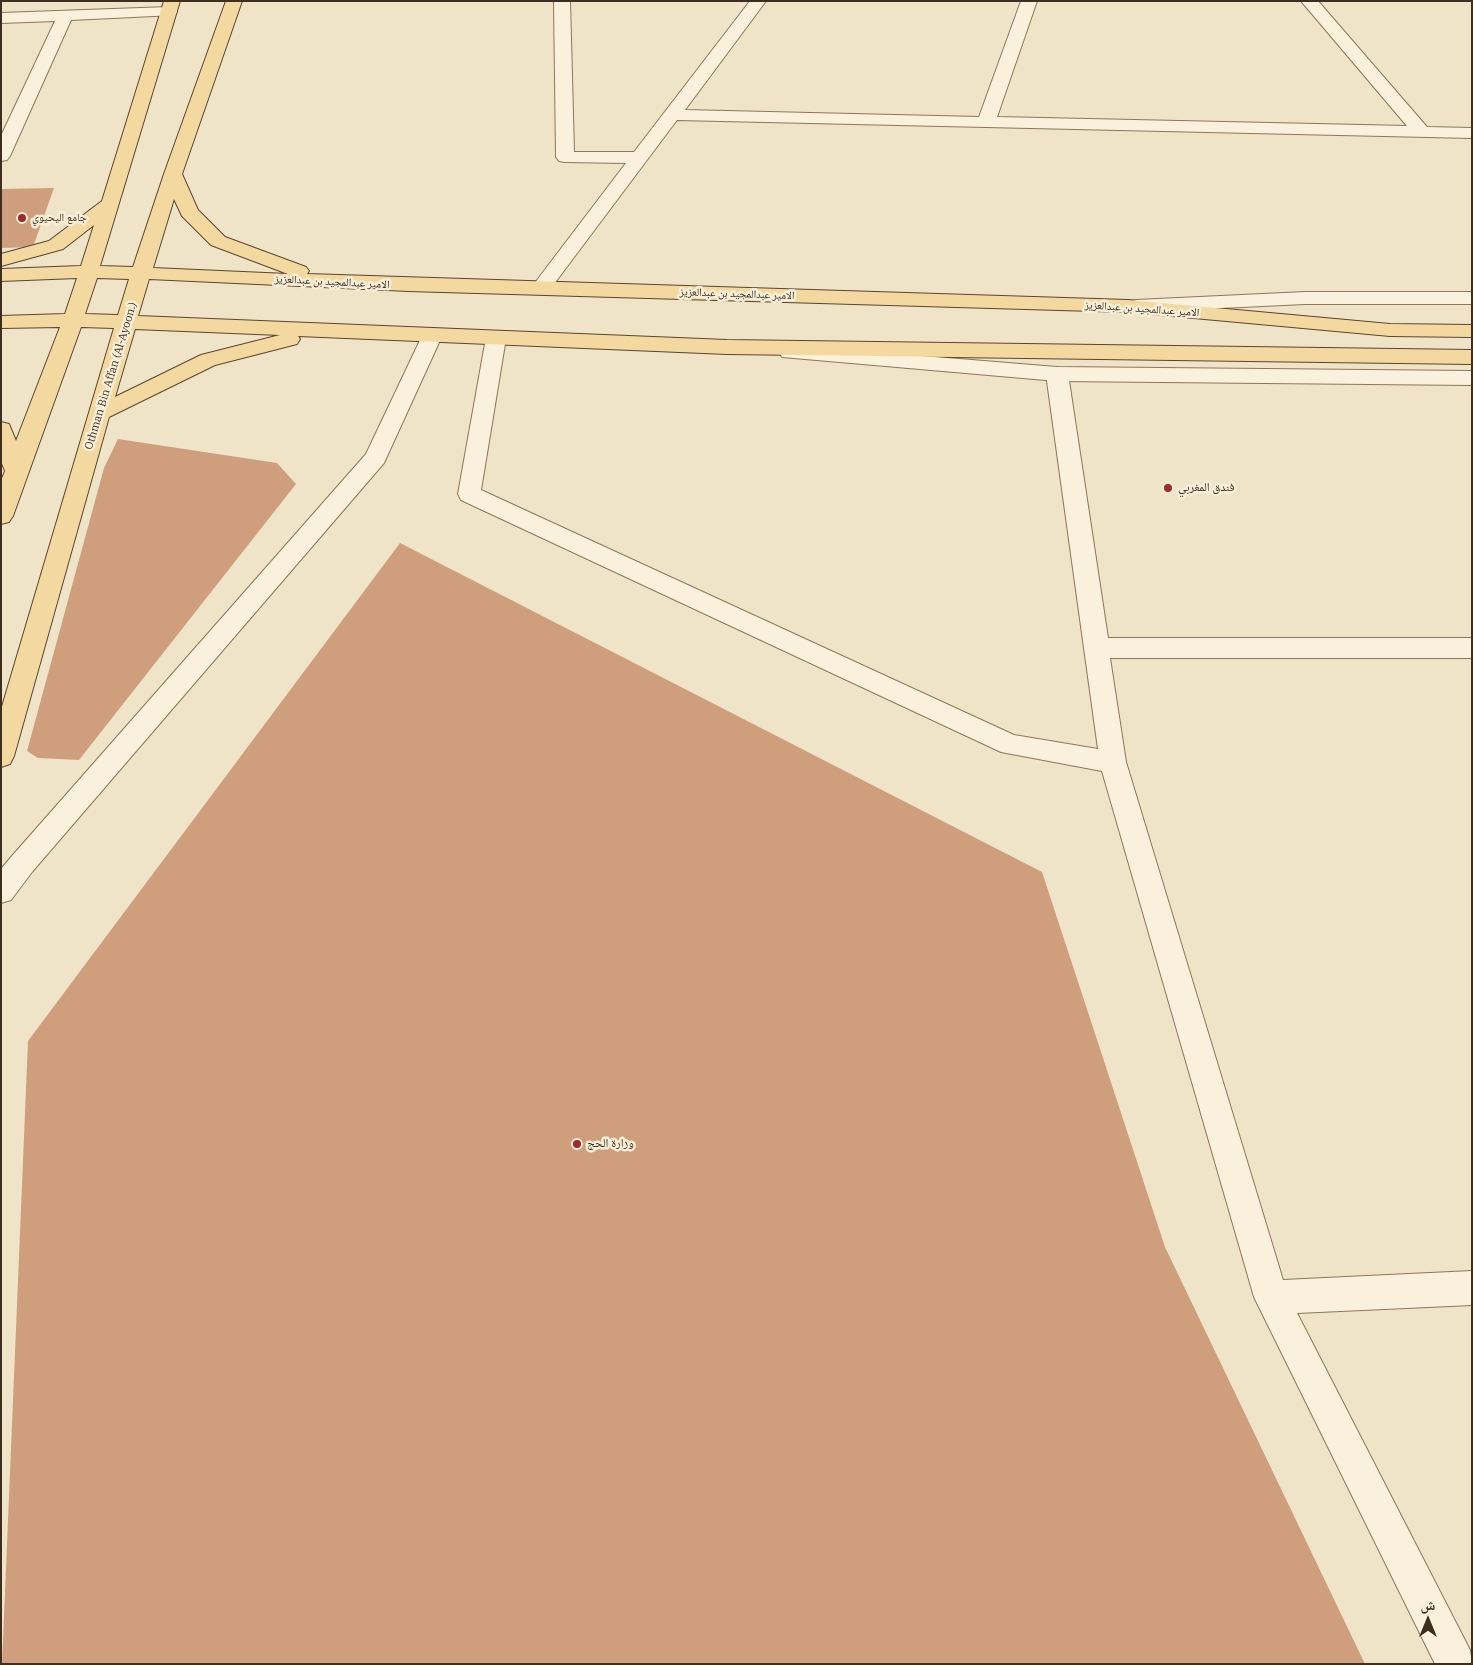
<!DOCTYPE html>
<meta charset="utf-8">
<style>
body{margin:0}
#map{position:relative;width:1473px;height:1665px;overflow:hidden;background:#f0e4c8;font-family:"IBM Plex Serif","Noto Naskh Arabic",serif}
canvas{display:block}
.frame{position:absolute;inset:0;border:2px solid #3d2e20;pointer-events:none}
.north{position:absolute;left:1403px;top:1595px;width:50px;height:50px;-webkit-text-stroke:4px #f7eed8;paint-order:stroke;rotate:0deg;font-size:14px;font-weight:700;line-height:20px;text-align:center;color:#3d2e20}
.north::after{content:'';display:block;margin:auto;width:18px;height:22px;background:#3d2e20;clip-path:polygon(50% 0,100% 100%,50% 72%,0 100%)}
</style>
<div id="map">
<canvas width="1473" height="1665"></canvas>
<div class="frame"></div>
<div class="north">ش</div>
</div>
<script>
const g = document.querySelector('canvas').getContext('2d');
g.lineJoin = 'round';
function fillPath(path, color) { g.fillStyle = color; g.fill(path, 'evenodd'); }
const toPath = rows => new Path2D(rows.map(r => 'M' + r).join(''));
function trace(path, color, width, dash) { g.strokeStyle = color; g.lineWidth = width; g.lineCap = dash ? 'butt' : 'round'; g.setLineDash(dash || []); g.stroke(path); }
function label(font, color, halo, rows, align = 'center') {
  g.font = font + ' "IBM Plex Serif","Noto Naskh Arabic",serif'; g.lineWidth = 5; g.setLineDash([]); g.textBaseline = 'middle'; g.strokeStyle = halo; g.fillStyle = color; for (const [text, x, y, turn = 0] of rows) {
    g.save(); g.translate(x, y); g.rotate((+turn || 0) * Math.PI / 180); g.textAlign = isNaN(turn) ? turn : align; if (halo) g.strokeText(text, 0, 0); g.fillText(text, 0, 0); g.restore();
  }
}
fillPath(toPath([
 [54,188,33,247,1,248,1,189],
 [118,439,277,463,296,484,79,760,38,758,27,751,104,468],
 [400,543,1042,872,1165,1247,1365,1664,2,1664,28,1041]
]), '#cf9f7d');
const minor = toPath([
 [554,1,570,1,574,152,634,152,750,1,766,1,685,110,979,117,1021,1,1037,1,997,117,1407,126,1301,1,1318,1,1427,127,1472,128,1472,138,677,120,548,292,541,294,534,292,531,288,626,163,565,162,559,161,556,157,554,1],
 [169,7,175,9,177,12,175,15,71,20,10,156,7,160,1,161,1,136,55,21,1,23,1,13,169,7],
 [432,329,439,331,442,336,384,463,32,872,11,900,1,903,1,869,12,856,366,454,422,336,425,331,432,329],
 [496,331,503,333,506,338,481,490,1014,735,1098,749,1046,374,1050,369,1057,367,1064,369,1068,374,1108,638,1472,638,1472,658,1110,658,1126,762,1283,1280,1472,1271,1472,1305,1297,1313,1470,1650,1472,1664,1435,1664,1254,1297,1102,771,1001,752,461,500,458,494,486,338,489,333,496,331]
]);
const tertiary = toPath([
 [1305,292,1472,292,1472,304,1305,304,1136,312,1129,310,1126,306,1129,302,1136,300,1305,292],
 [789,345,1057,367,1472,371,1472,385,1057,381,782,357,779,352,782,347,789,345]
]);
const primary = toPath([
 [164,1,180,1,100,266,133,267,164,174,226,1,242,1,182,174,198,210,225,237,306,267,309,271,307,274,1128,300,1390,324,1472,325,1472,337,1390,336,1128,312,408,291,149,279,138,316,727,340,1472,350,1472,364,727,354,298,336,300,339,297,344,215,365,109,417,14,756,10,764,1,767,1,710,114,328,81,327,13,516,9,522,1,524,1,481,5,471,1,461,1,422,9,424,16,441,60,327,1,328,1,316,65,314,77,278,1,281,1,269,81,266,94,225,63,249,1,266,1,254,49,241,102,201,164,1],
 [174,199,182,216,211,245,288,274,153,268,174,199],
 [97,278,129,279,118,315,85,314,97,278],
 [135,329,280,335,201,355,115,397,135,329]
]);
trace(minor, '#8d765c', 2);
trace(tertiary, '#8d765c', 2);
trace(primary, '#5b4430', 2);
fillPath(minor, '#faf1dc');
fillPath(tertiary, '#faf1dc');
fillPath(primary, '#f3d9a0');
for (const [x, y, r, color] of [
 [22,218,5,"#9e2a2b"],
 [1168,488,5,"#9e2a2b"],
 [577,1144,5,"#9e2a2b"]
]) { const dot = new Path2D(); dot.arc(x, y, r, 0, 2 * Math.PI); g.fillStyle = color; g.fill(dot); trace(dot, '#f7eed8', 2); }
label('11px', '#3d2e20', '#f7eed8', [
 ["جامع اليحيوي",32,218]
], 'left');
label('11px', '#3d2e20', '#f7eed8', [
 ["الامير عبدالمجيد بن عبدالعزيز",332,282,3],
 ["الامير عبدالمجيد بن عبدالعزيز",737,294,2],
 ["الامير عبدالمجيد بن عبدالعزيز",1142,309,4],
 ["Othman Bin Affan (Al-Ayoon.)",111,376,-73]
]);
label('12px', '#3d2e20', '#f7eed8', [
 ["فندق المغربي",1178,488],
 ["وزارة الحج",587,1144]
], 'left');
</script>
